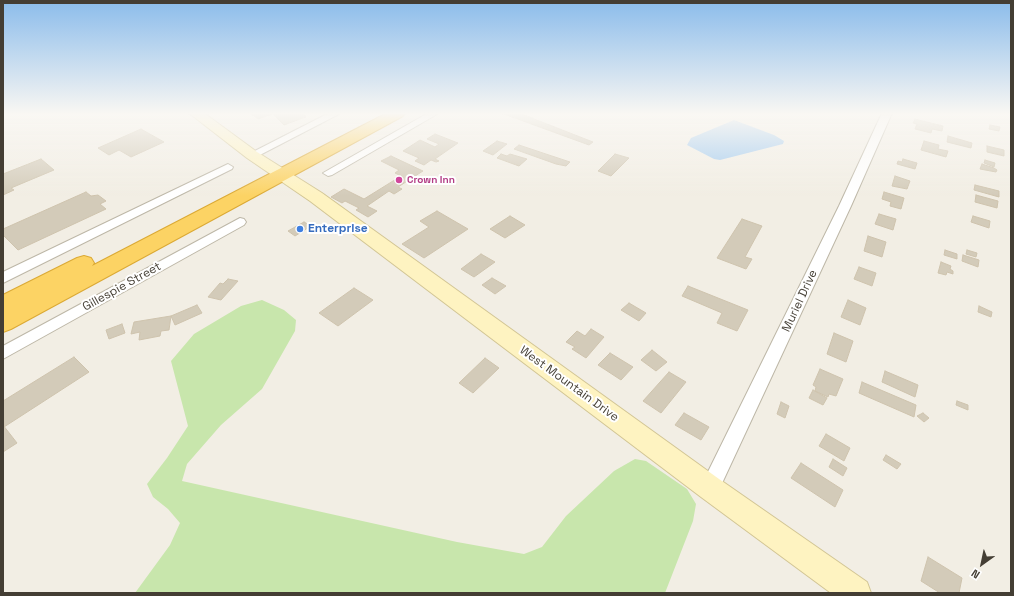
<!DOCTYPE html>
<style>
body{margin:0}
#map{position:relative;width:1014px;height:596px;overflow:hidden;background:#f2eee4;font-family:"Space Grotesk",sans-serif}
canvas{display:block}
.frame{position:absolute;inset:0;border:4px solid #443e34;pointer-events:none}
.north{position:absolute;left:962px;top:544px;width:40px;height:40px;-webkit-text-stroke:3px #fff;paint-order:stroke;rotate:213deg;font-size:11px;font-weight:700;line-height:16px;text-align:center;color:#443e34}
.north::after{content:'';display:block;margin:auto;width:14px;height:18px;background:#443e34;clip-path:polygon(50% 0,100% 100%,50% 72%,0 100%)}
</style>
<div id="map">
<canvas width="1014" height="596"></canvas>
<div class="frame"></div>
<div class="north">N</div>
</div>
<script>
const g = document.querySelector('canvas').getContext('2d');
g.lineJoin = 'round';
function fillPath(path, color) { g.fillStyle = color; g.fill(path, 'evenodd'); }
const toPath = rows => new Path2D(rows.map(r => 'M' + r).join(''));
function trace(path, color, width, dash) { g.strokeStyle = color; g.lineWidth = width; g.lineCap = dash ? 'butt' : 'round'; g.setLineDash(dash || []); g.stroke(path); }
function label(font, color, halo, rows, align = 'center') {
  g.font = font + ' "Space Grotesk",sans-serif'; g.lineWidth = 4; g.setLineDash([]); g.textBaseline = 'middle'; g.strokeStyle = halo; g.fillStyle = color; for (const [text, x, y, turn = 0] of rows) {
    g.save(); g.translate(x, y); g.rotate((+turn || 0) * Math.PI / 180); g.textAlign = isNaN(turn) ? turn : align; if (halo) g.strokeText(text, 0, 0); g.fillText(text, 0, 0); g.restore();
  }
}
fillPath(toPath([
 [262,300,284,310,296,320,295,331,262,389,221,425,187,464,182,481,457,542,524,554,542,547,566,516,614,471,635,459,646,461,687,489,696,504,693,521,665,593,135,593,170,545,180,523,168,509,153,497,147,484,167,458,188,426,171,361,194,334,241,306]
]), '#c8e6ac');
fillPath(toPath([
 [734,120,774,135,784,141,783,144,720,160,714,159,687,145,691,138]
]), '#9fc9ef');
const building = toPath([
 [250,113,269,113,272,114,258,119,250,113],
 [272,113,303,113,306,117,284,125,272,113],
 [501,113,519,113,593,142,589,145,501,113],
 [915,119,943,126,942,131,932,129,931,133,915,129,917,124,913,123,915,119],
 [990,125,1000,127,999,131,989,129,990,125],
 [141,129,164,142,131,157,119,150,109,155,98,148,141,129],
 [435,134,458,143,435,159,439,161,436,162,431,160,424,165,415,161,419,158,403,151,420,140,435,147,439,144,427,139,435,134],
 [948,136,972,143,971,148,947,142,948,136],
 [497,141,507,144,493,155,483,151,497,141],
 [924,141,939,145,938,149,948,151,946,157,921,150,924,141],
 [519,145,570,162,566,166,556,164,514,149,519,145],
 [987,146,1004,150,1004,156,987,152,987,146],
 [501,154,507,156,510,154,527,159,519,166,497,158,501,154],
 [615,154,629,158,611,176,598,171,615,154],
 [391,156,423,171,398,187,402,189,394,194,389,191,367,206,377,211,368,217,356,210,359,208,345,201,342,203,331,197,344,189,364,199,401,176,395,173,399,170,381,161,391,156],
 [41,159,54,170,11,188,14,190,3,195,3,174,41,159],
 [903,159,917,163,915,169,897,164,898,161,902,162,903,159],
 [985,160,995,163,994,167,984,163,985,160],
 [982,164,994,168,997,170,996,172,980,169,982,164],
 [895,176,910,181,907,189,892,186,895,176],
 [975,185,999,191,999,197,974,190,975,185],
 [86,192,91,196,98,195,106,201,100,204,106,209,18,250,3,235,3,229,86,192],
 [884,192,904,198,901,209,890,206,891,202,882,199,884,192],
 [976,195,998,201,997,208,975,202,976,195],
 [437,211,468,229,424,258,402,244,429,227,420,221,437,211],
 [879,214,896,219,893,230,875,224,879,214],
 [510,216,525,225,505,238,490,229,510,216],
 [973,216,990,221,989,228,971,222,973,216],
 [742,219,762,226,745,257,752,259,746,269,717,258,742,219],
 [304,222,311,226,295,236,288,231,304,222],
 [868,236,886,242,882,257,864,251,868,236],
 [945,250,957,254,957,259,944,255,945,250],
 [967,250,977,253,976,257,966,254,967,250],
 [481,254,495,262,474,277,461,269,481,254],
 [963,255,979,260,978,267,962,261,963,255],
 [941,262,951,266,950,269,953,271,953,274,947,272,946,275,938,273,941,262],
 [859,267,876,273,872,286,854,279,859,267],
 [492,278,506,286,495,294,482,285,492,278],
 [228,279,238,281,221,300,208,297,220,283,223,284,228,279],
 [688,286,748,310,737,331,717,323,722,313,682,296,688,286],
 [354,288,373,300,338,326,319,313,354,288],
 [848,300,866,308,860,325,841,317,848,300],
 [629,303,646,313,639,321,621,310,629,303],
 [197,305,202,313,175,325,171,316,197,305],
 [979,306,992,312,991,317,978,312,979,306],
 [171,316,169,330,161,331,160,336,139,340,140,332,131,334,134,322,171,316],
 [122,324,125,333,109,339,106,330,122,324],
 [591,329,604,337,586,358,572,349,575,347,566,342,577,331,585,336,591,329],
 [834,333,853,341,846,362,827,354,834,333],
 [652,350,667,362,656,371,641,360,652,350],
 [610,353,633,367,621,380,598,365,610,353],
 [74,357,89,372,4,427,3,401,74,357],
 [485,358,499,368,473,393,459,383,485,358],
 [820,369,843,379,836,396,829,394,828,397,815,391,816,387,813,385,820,369],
 [885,371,918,385,915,397,882,382,885,371],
 [669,372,686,382,661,413,643,401,669,372],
 [862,382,916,405,914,417,859,393,862,382],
 [813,390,827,398,823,405,809,398,813,390],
 [957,401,968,405,968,410,956,405,957,401],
 [781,402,789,406,785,418,777,414,781,402],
 [684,413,709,427,701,440,675,425,684,413],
 [923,413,929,418,924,422,917,416,923,413],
 [3,425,17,443,3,452,3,425],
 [826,434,850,448,844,461,819,446,826,434],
 [886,455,901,464,897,469,883,460,886,455],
 [833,459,847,468,843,476,829,467,833,459],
 [801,463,843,490,835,507,791,478,801,463],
 [928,557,962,578,959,593,940,593,921,581,928,557]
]);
fillPath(building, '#d3cbb9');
trace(building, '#cec3ad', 1);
const street = toPath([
 [329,113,339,114,256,157,252,158,247,155,329,113],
 [428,113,439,113,332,175,328,176,323,173,428,113],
 [882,113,892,113,851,206,717,494,710,497,703,494,701,488,703,482,839,206,882,113],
 [228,164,233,167,232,169,3,283,3,272,228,164],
 [240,218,244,219,246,222,244,225,3,359,3,346,240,218]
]);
const secondary = toPath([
 [189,113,204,113,257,152,322,193,719,479,867,582,871,593,831,593,701,497,310,201,247,158,189,113]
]);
const highway = toPath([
 [387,113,405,113,403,116,11,329,3,332,3,295,77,258,84,256,91,258,94,263,92,266,387,113]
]);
trace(street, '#bdb7a7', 2);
trace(secondary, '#d2c594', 2);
trace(highway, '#dba934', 2);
fillPath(street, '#fff');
fillPath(secondary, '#fef3c1');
fillPath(highway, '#fcd364');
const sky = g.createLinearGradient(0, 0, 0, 196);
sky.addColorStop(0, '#8bbceb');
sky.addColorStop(0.58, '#f9f7f3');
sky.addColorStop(1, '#f9f7f300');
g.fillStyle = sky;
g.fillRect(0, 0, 1014, 196);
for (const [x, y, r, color] of [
 [399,180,4,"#d1479c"],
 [300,229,4,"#3f7fe0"]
]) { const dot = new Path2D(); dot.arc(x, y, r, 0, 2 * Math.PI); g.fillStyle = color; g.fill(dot); trace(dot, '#fff', 1.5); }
label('bold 10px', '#b23c85', '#fff', [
 ["Crown Inn",407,180]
], 'left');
label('bold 12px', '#366cbe', '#fff', [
 ["Enterprise",308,229]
], 'left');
label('12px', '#443e34', '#fff', [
 ["Gillespie Street",122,287,-29],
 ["Muriel Drive",800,301,-65],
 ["West Mountain Drive",569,384,36]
]);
</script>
